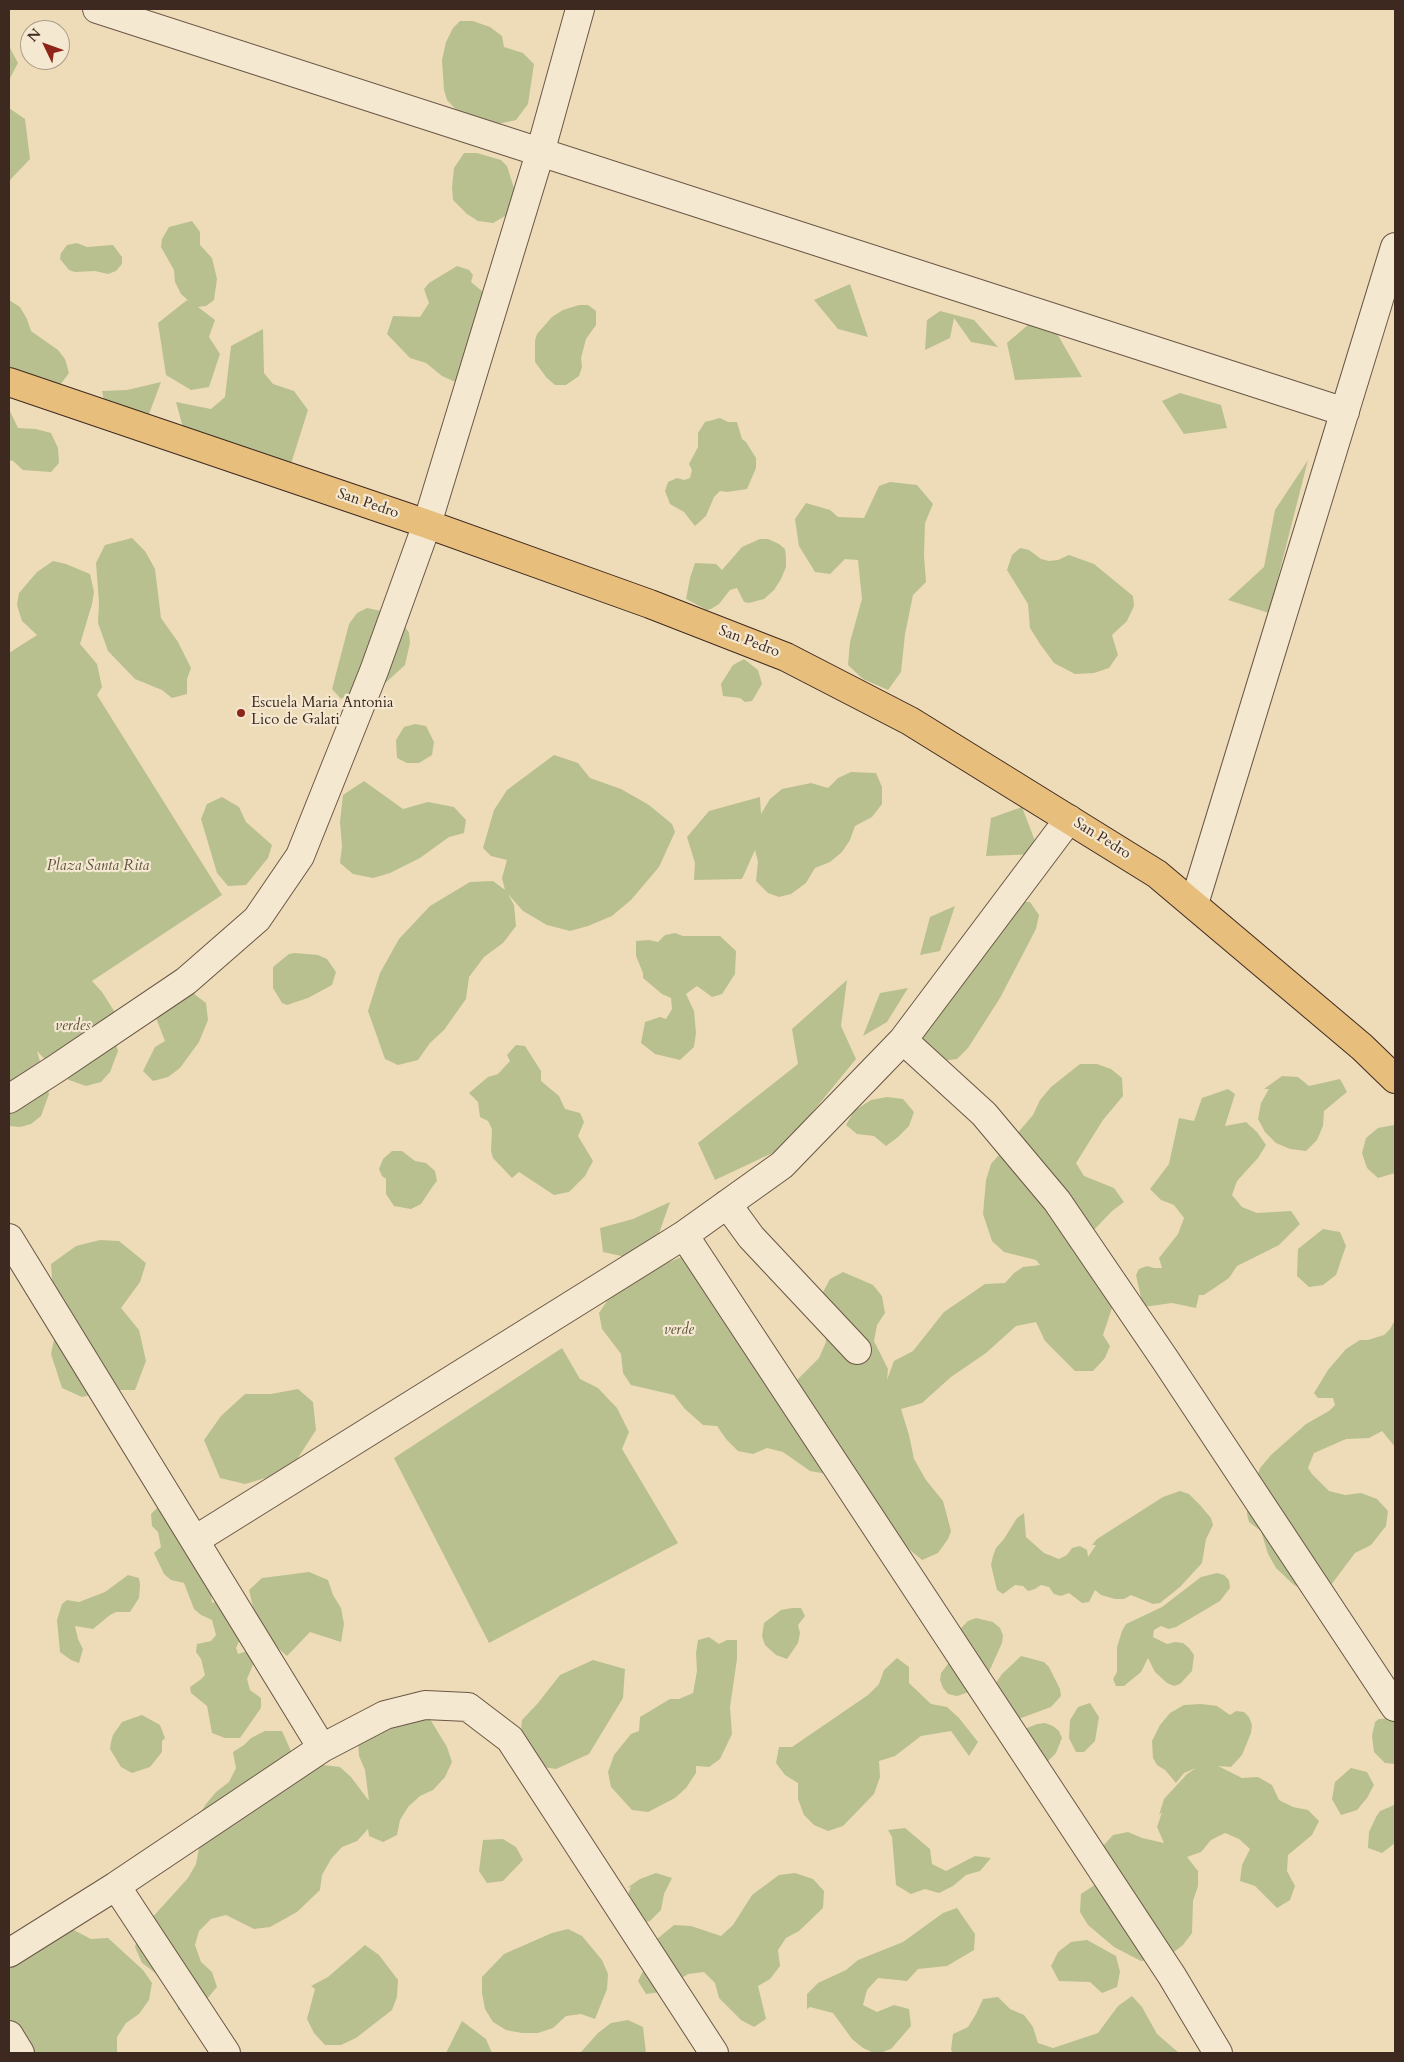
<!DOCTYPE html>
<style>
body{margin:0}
#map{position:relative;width:1404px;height:2062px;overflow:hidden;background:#eedcb8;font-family:Cardo,serif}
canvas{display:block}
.frame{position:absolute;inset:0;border:10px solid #3e2920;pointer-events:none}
.north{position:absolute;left:20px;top:20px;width:50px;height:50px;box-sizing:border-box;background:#f4e8d1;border:1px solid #ab9c8a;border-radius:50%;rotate:312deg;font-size:14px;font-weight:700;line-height:20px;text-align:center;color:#3e2920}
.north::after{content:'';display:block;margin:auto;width:18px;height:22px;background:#8f2418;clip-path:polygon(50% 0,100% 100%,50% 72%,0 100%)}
</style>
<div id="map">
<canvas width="1404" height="2062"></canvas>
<div class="frame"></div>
<div class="north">N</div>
</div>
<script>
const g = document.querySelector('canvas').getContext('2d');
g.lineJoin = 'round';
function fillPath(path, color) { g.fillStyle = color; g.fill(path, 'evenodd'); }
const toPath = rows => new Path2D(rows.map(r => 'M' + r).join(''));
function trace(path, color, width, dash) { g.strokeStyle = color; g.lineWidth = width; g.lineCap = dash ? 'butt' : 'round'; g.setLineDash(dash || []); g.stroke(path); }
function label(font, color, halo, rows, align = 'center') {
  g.font = font + ' Cardo,serif'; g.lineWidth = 4.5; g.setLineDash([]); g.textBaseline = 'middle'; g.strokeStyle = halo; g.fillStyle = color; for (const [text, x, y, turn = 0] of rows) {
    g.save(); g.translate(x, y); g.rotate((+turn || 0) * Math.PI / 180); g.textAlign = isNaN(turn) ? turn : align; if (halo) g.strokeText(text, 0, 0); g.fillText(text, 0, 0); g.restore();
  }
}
fillPath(toPath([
 [460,21,473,21,490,27,502,36,504,47,523,53,534,64,528,104,516,120,493,125,461,115,447,100,444,90,442,60,446,42,453,28],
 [9,46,18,63,9,80],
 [9,108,25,119,30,159,9,181],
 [464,153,477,153,501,160,507,166,518,201,507,215,493,223,478,221,467,214,453,200,452,187,454,168],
 [192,221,200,232,200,245,212,258,217,279,214,300,206,306,198,307,215,320,209,337,220,354,209,387,191,390,166,375,158,323,187,300,190,302,181,294,175,282,174,270,161,247,162,239,169,227],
 [77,243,87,247,113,245,122,257,122,264,116,271,108,274,95,271,75,272,69,270,60,259,61,253,67,245],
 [457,266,469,270,473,275,471,282,488,296,460,384,442,376,426,363,410,358,387,334,393,316,420,317,429,303,424,289,429,283],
 [850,284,868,337,838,329,814,300],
 [9,300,20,307,27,319,31,331,58,350,65,359,69,373,60,385,45,389,9,377],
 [579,305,588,305,596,311,596,325,586,339,581,358,582,367,579,376,566,385,555,385,546,377,535,362,535,341,537,334,552,317,563,310],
 [940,311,974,320,998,347,971,342,954,318,950,338,925,350,927,320],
 [1044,311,1082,377,1015,380,1007,343],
 [263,329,264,373,273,384,294,391,308,410,289,470,184,431,176,402,211,409,225,397,231,346],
 [161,382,149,414,106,410,102,391,127,390],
 [1180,393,1221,405,1227,428,1184,434,1162,401],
 [9,409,18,428,36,429,51,433,58,448,59,463,51,472,23,470,13,461,9,460],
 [720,418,728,422,737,422,742,439,746,442,756,458,756,468,747,489,727,492,720,491,714,497,706,516,695,526,684,512,670,504,665,491,668,482,677,478,684,480,690,478,692,470,689,464,698,447,698,433,705,422],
 [1308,460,1269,613,1228,600,1264,567,1275,510],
 [890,482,917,485,933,504,925,523,924,556,926,582,913,595,905,634,901,672,888,690,863,679,848,665,850,642,862,599,858,560,845,559,830,574,815,572,799,546,795,519,806,503,830,510,838,517,864,518,879,486],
 [132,538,145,551,155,569,161,618,178,642,191,668,187,679,187,694,172,698,162,690,135,679,108,651,98,623,99,603,96,563,105,545],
 [760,539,768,539,779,544,785,549,786,557,786,567,781,579,774,590,764,599,749,603,744,602,737,588,730,590,719,604,711,609,707,610,686,599,690,578,695,563,716,564,722,570,742,547],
 [1020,548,1029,550,1041,559,1049,561,1058,560,1069,555,1094,564,1133,596,1134,606,1127,621,1112,635,1118,655,1109,668,1094,673,1075,674,1054,663,1040,644,1030,628,1028,604,1007,570,1012,555],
 [53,561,66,564,90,574,94,592,92,604,80,644,97,664,102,687,97,695,222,895,92,981,102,992,121,1022,114,1038,118,1051,110,1072,101,1082,86,1086,69,1080,56,1071,37,1051,49,1094,41,1116,31,1124,20,1127,9,1126,9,653,37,635,22,621,17,605,19,593,37,572],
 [367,608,391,613,404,625,409,633,410,643,405,665,381,687,364,683,341,699,332,689,349,624,357,613],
 [744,659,758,670,762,684,752,701,745,702,740,698,723,696,721,684,733,665],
 [415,724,426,726,434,742,432,755,419,763,407,763,397,758,396,740,404,727],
 [554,755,578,763,590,778,621,789,649,805,672,824,675,832,659,867,631,900,612,916,588,926,570,931,547,925,523,911,508,894,514,905,516,926,503,943,484,957,469,977,466,999,444,1030,430,1043,418,1060,398,1065,385,1059,368,1011,380,973,399,939,430,906,470,882,493,881,505,890,502,878,507,860,491,856,483,848,494,810,507,790],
 [851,772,876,773,882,787,882,804,872,817,855,826,850,840,842,852,830,862,815,868,806,883,791,894,779,897,768,893,756,881,758,862,755,850,742,879,694,880,695,863,687,837,709,811,760,797,761,814,770,799,782,789,811,783,828,788,838,778],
 [364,781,403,809,428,802,454,807,466,820,464,833,449,837,420,858,390,873,373,878,353,874,340,863,342,846,340,822,343,795],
 [222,797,239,807,246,822,272,845,268,858,246,885,228,886,217,873,201,819,207,804],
 [1022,807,1040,854,986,856,991,818],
 [1014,901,1030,902,1039,915,1036,929,1000,998,968,1048,957,1059,941,1061,921,1039],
 [955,906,940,951,920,955,930,917],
 [675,933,683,936,720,936,736,951,735,974,722,994,712,997,697,986,686,994,694,1011,696,1033,694,1047,680,1060,655,1054,641,1043,645,1022,660,1017,666,1019,672,1009,671,998,662,994,643,978,643,973,636,956,636,941,649,940,658,942,665,935],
 [295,953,318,955,327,959,336,972,332,985,308,998,287,1005,282,1003,273,988,273,967,289,954],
 [847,980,841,1026,856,1059,783,1148,715,1180,698,1143,798,1064,792,1029],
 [908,988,887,1022,863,1036,880,993],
 [193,993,206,1003,208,1020,199,1042,180,1068,168,1077,153,1081,143,1071,155,1047,165,1041,156,1018,164,1007],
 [516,1045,525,1046,541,1071,541,1081,559,1096,565,1109,580,1113,584,1122,578,1136,593,1161,585,1176,569,1192,554,1195,519,1172,512,1178,493,1158,491,1151,492,1129,488,1121,480,1117,478,1102,469,1093,488,1077,498,1074,510,1061,507,1055],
 [1080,1064,1097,1064,1111,1069,1122,1078,1123,1096,1103,1120,1076,1163,1084,1176,1114,1188,1124,1202,1112,1211,1073,1252,1095,1263,1115,1299,1103,1335,1110,1346,1105,1358,1093,1371,1075,1371,1045,1341,1036,1322,1016,1326,986,1353,951,1377,922,1403,901,1409,909,1435,914,1459,926,1480,943,1501,951,1531,948,1539,938,1553,922,1560,904,1545,855,1479,810,1471,783,1452,767,1448,753,1454,738,1451,726,1439,717,1426,703,1425,685,1409,674,1395,631,1385,623,1373,621,1354,602,1329,599,1313,607,1301,621,1289,655,1268,686,1255,796,1381,819,1358,826,1342,822,1294,830,1279,843,1272,873,1285,882,1296,885,1313,877,1325,874,1341,888,1369,887,1380,894,1361,913,1351,944,1312,985,1284,1005,1283,1014,1273,1023,1267,1040,1265,1036,1260,1004,1252,992,1241,983,1214,986,1180,991,1164,1033,1115,1040,1100,1051,1087],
 [1282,1076,1298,1077,1309,1086,1340,1079,1347,1092,1324,1111,1323,1126,1317,1140,1306,1151,1290,1149,1276,1143,1265,1132,1258,1119,1261,1103,1269,1089,1264,1089],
 [1228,1089,1235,1094,1225,1126,1246,1122,1257,1132,1266,1145,1258,1158,1237,1181,1232,1195,1242,1207,1257,1213,1291,1211,1300,1224,1279,1245,1237,1266,1229,1278,1204,1295,1199,1295,1196,1308,1172,1303,1143,1307,1136,1275,1139,1269,1147,1266,1154,1268,1162,1268,1159,1258,1178,1234,1184,1218,1174,1205,1161,1200,1150,1189,1169,1164,1179,1118,1194,1121,1202,1098],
 [887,1097,903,1099,914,1112,909,1126,898,1137,886,1146,874,1136,857,1134,846,1125,854,1111,871,1100],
 [1394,1125,1395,1173,1378,1178,1367,1168,1362,1153,1366,1138,1378,1128],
 [392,1151,402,1151,415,1161,426,1163,435,1171,437,1181,433,1186,421,1204,411,1209,394,1206,386,1194,386,1179,382,1176,379,1169,383,1159],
 [670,1202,649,1262,603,1252,600,1228,633,1219],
 [1323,1229,1340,1232,1346,1246,1336,1275,1323,1285,1309,1287,1297,1276,1298,1249],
 [100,1240,119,1241,146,1263,140,1282,121,1308,139,1330,146,1361,135,1390,114,1390,82,1397,62,1388,51,1354,56,1330,51,1264,76,1246],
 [1395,1320,1395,1447,1382,1431,1369,1438,1346,1439,1314,1453,1308,1468,1312,1474,1329,1491,1345,1495,1361,1493,1377,1499,1388,1511,1386,1526,1371,1545,1355,1553,1331,1585,1301,1588,1294,1585,1276,1568,1268,1554,1261,1531,1249,1522,1247,1514,1247,1506,1260,1468,1271,1455,1306,1424,1329,1411,1335,1405,1333,1398,1318,1398,1314,1393,1328,1370,1346,1349,1360,1340,1368,1340,1384,1335,1390,1329],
 [562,1348,580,1379,598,1388,617,1408,629,1432,622,1449,678,1543,489,1643,394,1458],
 [298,1389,313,1402,316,1430,294,1464,269,1477,245,1484,220,1478,204,1440,221,1416,245,1394,271,1394],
 [1180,1491,1189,1494,1200,1505,1211,1518,1213,1525,1206,1539,1202,1563,1180,1587,1160,1603,1153,1604,1131,1595,1124,1599,1115,1599,1101,1595,1095,1590,1089,1602,1082,1603,1069,1593,1061,1596,1054,1594,1049,1587,1041,1585,1035,1589,1028,1591,1023,1586,1015,1585,1003,1594,997,1590,991,1565,993,1556,996,1548,1004,1539,1017,1518,1024,1513,1026,1537,1044,1553,1059,1559,1067,1555,1072,1548,1080,1546,1087,1550,1088,1557,1096,1545,1092,1545,1097,1539,1163,1497],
 [157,1508,163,1510,211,1592,212,1603,225,1598,226,1618,228,1624,238,1627,241,1637,236,1648,238,1654,250,1650,254,1662,247,1679,250,1690,261,1698,261,1708,240,1738,225,1738,212,1733,207,1706,191,1693,190,1687,200,1680,205,1675,201,1659,196,1652,197,1644,211,1641,216,1635,212,1620,201,1615,194,1609,184,1583,171,1580,164,1574,154,1553,161,1547,158,1532,152,1526,151,1514],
 [309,1572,328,1580,333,1595,341,1608,344,1624,341,1642,310,1632,287,1656,271,1642,257,1624,249,1590,262,1578],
 [1217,1573,1224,1575,1229,1580,1230,1588,1220,1601,1176,1627,1169,1629,1161,1626,1154,1630,1153,1637,1167,1644,1175,1642,1183,1643,1189,1648,1194,1655,1192,1671,1180,1684,1174,1686,1167,1683,1155,1672,1148,1658,1141,1672,1124,1686,1116,1686,1113,1679,1117,1672,1117,1647,1122,1631,1126,1624,1162,1607,1201,1577],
 [128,1575,139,1578,140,1585,139,1598,130,1612,116,1612,110,1615,93,1629,75,1626,78,1639,83,1649,79,1663,71,1660,60,1652,57,1620,62,1604,67,1600,79,1602,105,1592],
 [792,1608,801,1608,805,1616,798,1625,800,1633,798,1643,787,1659,776,1655,765,1645,762,1636,764,1623,781,1610],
 [976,1618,993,1622,1000,1628,1003,1635,1002,1643,988,1674,972,1691,957,1696,948,1694,943,1688,940,1680,941,1673,951,1660,957,1632,968,1621],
 [709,1637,719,1644,727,1640,737,1640,737,1659,730,1707,732,1734,720,1759,709,1767,696,1766,696,1773,686,1788,675,1798,648,1812,632,1810,611,1787,608,1772,614,1755,631,1734,639,1731,640,1717,670,1699,679,1699,693,1693,697,1671,696,1653,698,1640],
 [1021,1656,1044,1662,1049,1667,1060,1689,1061,1696,1051,1707,997,1727,990,1725,987,1718,993,1687,1002,1674],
 [897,1658,909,1667,909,1683,931,1704,947,1707,959,1718,978,1742,969,1756,951,1731,921,1736,895,1756,879,1761,880,1777,874,1794,843,1826,828,1831,814,1825,804,1815,798,1799,798,1783,785,1775,776,1763,779,1747,792,1747,868,1695,879,1684,884,1670],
 [593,1660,625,1669,623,1698,589,1754,556,1769,523,1764,520,1740,522,1720,538,1703,560,1675],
 [1090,1703,1099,1717,1095,1741,1084,1752,1076,1752,1069,1738,1070,1720,1078,1707],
 [1201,1704,1217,1706,1230,1715,1236,1711,1244,1712,1249,1717,1252,1725,1251,1733,1242,1755,1231,1767,1218,1766,1242,1778,1258,1777,1272,1785,1279,1800,1293,1807,1308,1810,1319,1821,1312,1835,1288,1855,1287,1871,1295,1886,1290,1900,1277,1908,1255,1886,1240,1881,1242,1865,1250,1849,1239,1839,1225,1833,1211,1840,1201,1852,1187,1857,1198,1871,1198,1886,1193,1901,1192,1933,1183,1945,1170,1955,1156,1960,1141,1961,1114,1947,1088,1925,1080,1912,1081,1894,1108,1876,1102,1847,1113,1835,1128,1832,1142,1838,1164,1843,1157,1827,1162,1812,1159,1815,1164,1799,1187,1774,1196,1768,1184,1773,1176,1783,1165,1770,1157,1765,1153,1758,1152,1741,1160,1725,1170,1713,1184,1705],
 [392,1708,430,1719,447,1747,452,1762,445,1777,433,1790,420,1796,408,1807,400,1820,397,1835,383,1842,369,1836,368,1829,357,1841,342,1847,331,1859,322,1875,320,1890,297,1912,270,1927,254,1929,226,1915,211,1919,199,1931,195,1945,201,1962,212,1972,217,1987,206,2000,193,2008,178,2010,177,1993,166,1981,142,1963,135,1947,140,1931,188,1878,196,1864,199,1848,191,1833,197,1818,206,1804,216,1792,229,1782,236,1768,233,1752,244,1745,251,1738,265,1731,282,1731,295,1760,307,1768,323,1765,340,1767,351,1777,369,1801,365,1770,359,1756,358,1740],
 [142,1715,160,1725,165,1738,162,1741,162,1752,150,1767,132,1773,121,1767,110,1749,111,1742,113,1735,122,1722],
 [1395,1718,1395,1764,1385,1763,1374,1752,1372,1736,1375,1722,1379,1719],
 [1045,1723,1053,1726,1059,1731,1062,1738,1056,1753,1045,1764,1022,1730,1037,1724],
 [1351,1768,1367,1772,1374,1785,1367,1798,1357,1810,1341,1815,1332,1799,1335,1782],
 [1394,1805,1395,1843,1382,1853,1368,1848,1369,1832,1376,1817,1380,1811],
 [905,1828,930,1849,932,1864,946,1871,975,1856,991,1858,980,1871,966,1875,953,1886,939,1893,925,1889,911,1894,896,1885,892,1837,888,1830],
 [503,1839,516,1847,523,1860,503,1881,487,1883,479,1871,483,1840],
 [656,1873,672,1878,664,1894,661,1910,650,1921,635,1925,625,1901,631,1887,627,1888,640,1879],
 [795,1873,813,1879,824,1891,823,1908,799,1931,786,1938,778,1950,780,1966,770,1979,758,1986,766,2019,754,2027,741,2020,719,1998,715,1983,704,1972,688,1974,661,1992,646,1994,638,1981,645,1967,647,1951,657,1939,674,1925,691,1926,721,1936,733,1925,752,1895,779,1875],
 [957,1908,975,1934,974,1950,947,1966,918,1969,907,1981,878,1978,867,1990,863,2005,877,2012,894,2005,909,2009,911,2026,891,2049,880,2053,874,2053,863,2048,852,2039,833,2013,810,2007,807,2009,807,1994,818,1983,846,1970,858,1960,903,1942,943,1913],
 [62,1924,91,1939,108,1938,143,1970,152,1983,149,2000,139,2014,126,2023,117,2037,117,2053,9,2053,9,1968,10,1965],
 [568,1929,582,1936,602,1960,608,1974,607,1989,595,2019,581,2014,566,2016,553,2028,538,2033,522,2033,506,2030,493,2022,485,2009,482,1993,482,1977,504,1954,552,1933],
 [1087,1940,1116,1956,1120,1972,1117,1987,1102,1993,1090,1982,1059,1981,1051,1966,1058,1952,1071,1942],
 [365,1945,379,1955,398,1980,397,1997,392,2010,356,2038,341,2045,325,2045,314,2033,307,2019,315,1989,311,1986,328,1977],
 [1132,1996,1142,2007,1157,2034,1179,2053,953,2053,951,2050,953,2034,968,2027,976,2014,983,1999,998,1997,1010,2009,1024,2015,1033,2027,1038,2043,1053,2048,1098,2033,1118,2006],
 [628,2020,643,2027,646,2053,580,2053,598,2033,611,2023],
 [462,2021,486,2039,492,2053,446,2053]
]), '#b8c08f');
const minor = toPath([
 [97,9,1345,412],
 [1194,904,1395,247],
 [903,1040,984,1114,1057,1201,1166,1361,1395,1707],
 [9,1099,57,1068,186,981,257,919,300,856,374,671,427,524,540,153,580,9],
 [727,1204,751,1237,857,1350],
 [684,1235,1172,1976,1218,2053],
 [9,1238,322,1748],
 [195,1540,684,1235,782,1165,903,1040,1069,819],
 [116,1886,226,2053],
 [9,1953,116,1886,322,1748,385,1715,425,1705,468,1707,510,1739,714,2053],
 [9,2035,20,2053]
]);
const major = toPath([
 [9,382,427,524,650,604,786,657,910,721,1157,874,1362,1047,1395,1079]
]);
trace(minor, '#6a5646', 30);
trace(major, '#3e2920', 30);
trace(minor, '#f4e8d1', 28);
trace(major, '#e7be7c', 28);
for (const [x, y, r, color] of [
 [241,713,5,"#8f2418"]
]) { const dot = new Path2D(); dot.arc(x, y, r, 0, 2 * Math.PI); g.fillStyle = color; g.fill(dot); trace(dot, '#f4e8d1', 2); }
label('15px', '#3e2920', '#f4e8d1', [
 ["San Pedro",368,504,19],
 ["San Pedro",749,642,21],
 ["San Pedro",1102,839,32]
]);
label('15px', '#3e2920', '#f4e8d1', [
 ["Escuela Maria Antonia",251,704],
 ["Lico de Galati",251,721]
], 'left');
label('italic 15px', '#5c4f3c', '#f4e8d1', [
 ["Plaza Santa Rita",98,867],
 ["verdes",73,1027],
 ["verde",679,1331]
]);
</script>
